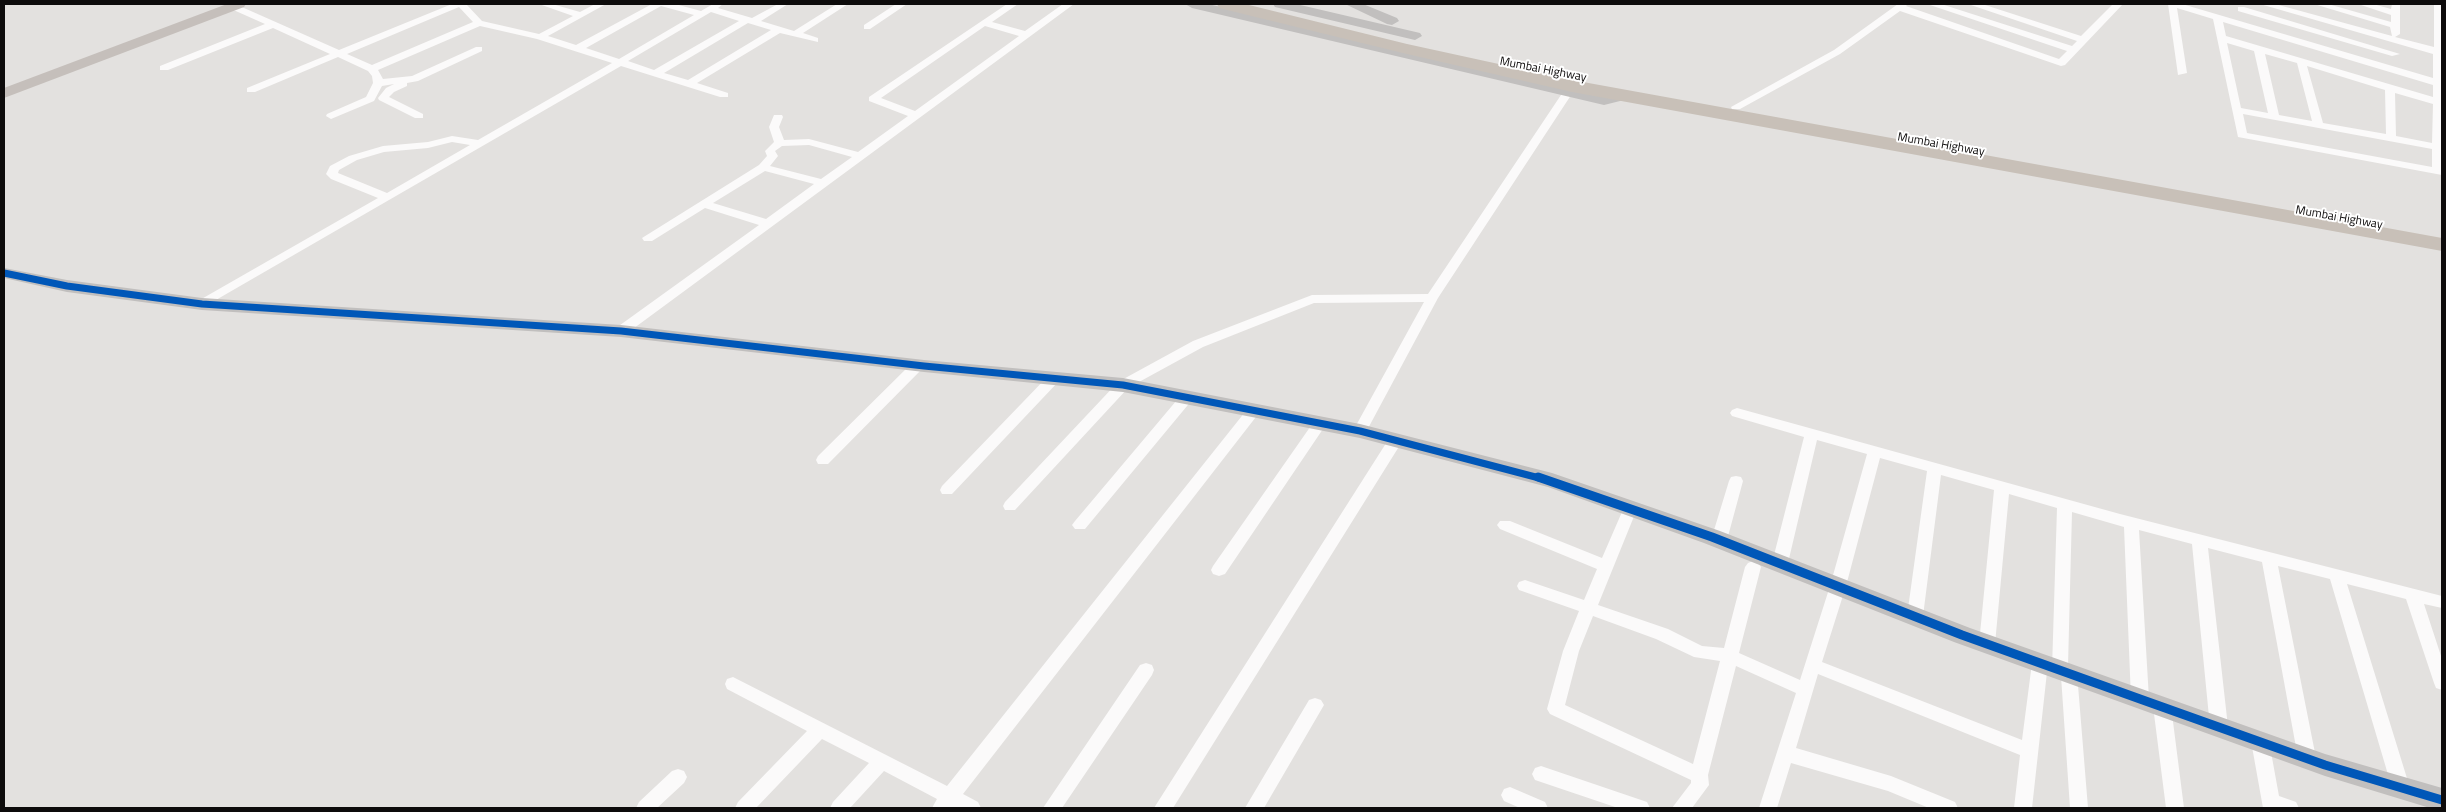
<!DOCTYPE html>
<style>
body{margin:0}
#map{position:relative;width:2446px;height:812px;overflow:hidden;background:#e3e1df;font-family:"Titillium Web",sans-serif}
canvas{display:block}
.frame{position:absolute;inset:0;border:5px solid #0d0b0b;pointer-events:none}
</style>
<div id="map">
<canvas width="2446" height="812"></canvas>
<div class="frame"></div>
</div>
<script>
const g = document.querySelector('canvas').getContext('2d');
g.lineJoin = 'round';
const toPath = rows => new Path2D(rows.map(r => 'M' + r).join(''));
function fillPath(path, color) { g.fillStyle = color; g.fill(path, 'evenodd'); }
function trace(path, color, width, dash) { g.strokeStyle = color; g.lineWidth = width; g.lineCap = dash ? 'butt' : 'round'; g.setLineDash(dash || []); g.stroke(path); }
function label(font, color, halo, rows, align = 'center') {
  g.font = font + ' "Titillium Web",sans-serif'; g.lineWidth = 4; g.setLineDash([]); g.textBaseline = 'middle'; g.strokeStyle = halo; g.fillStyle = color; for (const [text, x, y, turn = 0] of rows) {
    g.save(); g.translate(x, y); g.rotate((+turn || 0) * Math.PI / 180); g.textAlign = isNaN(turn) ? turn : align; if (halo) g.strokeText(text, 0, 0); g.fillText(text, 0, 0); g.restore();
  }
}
fillPath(toPath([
 [229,4,235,4,339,50,452,4,466,4,482,21,539,34,573,16,539,4,552,4,580,12,595,4,606,4,548,36,576,45,652,4,675,4,701,11,713,4,723,4,718,8,752,18,778,4,788,4,761,21,794,31,837,4,848,4,803,33,818,38,818,42,780,33,697,83,728,93,728,97,720,97,621,66,202,308,196,304,198,301,378,198,331,179,326,174,330,166,349,156,383,146,428,142,452,136,478,140,612,63,537,39,480,26,378,70,383,79,412,76,476,47,482,47,482,51,418,81,407,83,407,86,394,92,389,97,423,114,423,118,415,118,379,100,378,98,386,88,394,84,382,86,374,101,331,119,326,116,327,114,366,97,373,83,372,76,368,71,338,57,255,92,247,92,247,88,330,54,273,28,168,70,160,70,160,66,265,24,229,8,229,4],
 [661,6,694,15,619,59,586,48,661,6],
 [459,7,473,22,372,65,347,54,459,7],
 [711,12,739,21,654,70,628,61,711,12],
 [748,23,771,30,688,80,664,73,748,23],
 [452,142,470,145,387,193,338,173,339,170,357,160,384,152,428,148,452,142],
 [896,4,907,4,870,29,864,29,864,25,896,4],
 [1007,4,1018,4,992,22,1025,31,1063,4,1074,4,626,334,616,334,615,331,616,328,759,225,705,208,652,241,644,241,642,238,759,165,767,156,765,151,774,142,769,127,774,115,782,115,783,117,779,127,784,140,809,139,858,152,908,116,869,101,869,97,1007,4],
 [985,26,1019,36,915,111,881,98,985,26],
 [809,145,852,157,821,179,770,166,778,156,775,151,782,146,809,145],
 [765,171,814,184,766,219,713,203,765,171],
 [1898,4,1908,4,1906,6,2059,59,2067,51,1927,4,1941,4,2072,46,2077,41,1968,4,1982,4,2081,36,2113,4,2123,4,2065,65,2061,66,1900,11,1840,54,1740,109,1732,109,1731,107,1834,50,1898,4],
 [2168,4,2182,4,2433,78,2433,54,2260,4,2275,4,2392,36,2390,27,2314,4,2328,4,2391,22,2391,15,2358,4,2373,4,2391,9,2392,4,2400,4,2400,34,2395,37,2434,47,2434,4,2442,4,2442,175,2238,137,2213,19,2177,8,2187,73,2178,75,2168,4],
 [2223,22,2433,85,2433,97,2226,36,2223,22],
 [2227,43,2254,51,2268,113,2241,108,2227,43],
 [2265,54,2297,63,2312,121,2279,115,2265,54],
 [2307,66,2385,90,2386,134,2323,123,2307,66],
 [2395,93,2433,104,2432,143,2396,136,2395,93],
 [2243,114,2432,149,2432,167,2247,133,2243,114],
 [2238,7,2244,7,2400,54,2392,56,2238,11,2238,7],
 [1572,83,1577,86,1438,298,1365,434,1355,434,1353,431,1424,302,1314,303,1203,347,1128,388,1015,510,1005,510,1003,506,1005,502,1118,382,1193,341,1312,295,1428,294,1567,86,1572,83],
 [917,362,924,366,922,369,828,464,818,464,816,460,818,456,912,363,917,362],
 [1054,374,1061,378,1059,381,952,494,942,494,940,490,942,486,1049,375,1054,374],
 [1187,392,1192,394,1194,397,1192,400,1085,529,1075,529,1072,525,1075,521,1182,394,1187,392],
 [1254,405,1259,407,1261,410,1259,413,963,794,978,802,981,808,932,808,937,799,884,771,850,808,830,808,833,802,869,763,822,739,756,808,735,808,738,802,807,731,727,689,725,684,727,679,733,677,947,786,1249,407,1254,405],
 [1737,408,2120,514,2442,596,2442,608,2424,604,2442,659,2442,690,2436,688,2434,683,2406,599,2347,584,2410,788,2407,794,2401,796,2395,794,2392,788,2330,579,2278,566,2316,758,2313,763,2307,766,2301,763,2298,758,2262,562,2208,548,2228,727,2225,732,2219,734,2213,732,2210,727,2192,544,2139,530,2149,699,2146,704,2140,706,2134,704,2131,699,2124,527,2072,512,2068,666,2075,668,2077,673,2088,808,2070,808,2061,676,2054,674,2052,669,2057,508,2009,494,1995,644,1993,649,1987,651,1981,649,1979,644,1994,490,1941,475,1923,616,1921,621,1915,622,1909,621,1907,616,1927,471,1880,458,1846,586,1822,662,2022,740,2032,663,2034,658,2040,656,2046,658,2048,663,2032,808,2014,808,2020,755,1818,674,1796,748,1891,776,1955,802,1958,808,1929,808,1888,791,1791,763,1777,808,1759,808,1796,693,1736,666,1708,775,1709,785,1692,808,1672,808,1691,783,1691,780,1550,714,1547,709,1563,651,1579,611,1519,590,1517,586,1519,582,1525,580,1584,600,1597,569,1500,529,1497,525,1500,521,1510,521,1602,558,1625,505,1635,505,1637,509,1598,605,1668,629,1702,646,1724,648,1745,567,1748,563,1753,561,1758,563,1761,567,1739,653,1800,680,1830,586,1867,454,1817,440,1788,563,1785,567,1780,569,1775,567,1772,563,1804,437,1732,416,1730,413,1732,410,1737,408],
 [1593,616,1656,639,1694,657,1720,661,1693,764,1565,705,1579,651,1593,616],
 [1320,418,1325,420,1327,423,1325,426,1225,574,1219,576,1213,574,1211,570,1213,566,1315,420,1320,418],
 [1395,436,1400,437,1402,441,1400,445,1173,808,1154,808,1390,437,1395,436],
 [1736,476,1741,477,1743,481,1727,540,1724,544,1719,546,1714,544,1711,540,1729,481,1731,477,1736,476],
 [1146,663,1152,665,1154,670,1152,675,1062,808,1043,808,1140,665,1146,663],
 [1315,698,1321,700,1324,705,1264,808,1245,808,1309,700,1315,698],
 [2162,699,2168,701,2171,706,2184,808,2166,808,2153,706,2156,701,2162,699],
 [2260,733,2266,736,2269,741,2279,796,2296,802,2299,808,2263,808,2251,741,2254,736,2260,733],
 [1541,766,1647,802,1650,808,1618,808,1535,780,1532,774,1535,768,1541,766],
 [678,769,684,771,687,777,684,783,657,808,636,808,639,802,672,771,678,769],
 [1510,787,1545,802,1548,808,1520,808,1504,801,1501,795,1504,789,1510,787]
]), '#fbfafa');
fillPath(toPath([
 [1185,4,1208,4,1604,95,1623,92,1630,96,1628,99,1604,105,1192,8,1185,4],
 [1273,4,1296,4,1420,33,1422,36,1415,40,1275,7,1273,4],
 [1345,4,1363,4,1397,18,1399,21,1392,25,1387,24,1345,4],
 [4,268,67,280,202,298,621,325,924,360,1123,378,1360,424,1552,473,1720,531,1970,628,2325,754,2442,788,2442,808,2430,808,2325,776,1954,642,1704,543,1548,487,1360,438,1123,392,924,372,621,337,202,310,67,292,4,278,4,268]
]), '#c1bfbe');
fillPath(toPath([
 [227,4,246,4,244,7,4,98,4,88,227,4]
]), '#c5bfbb');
fillPath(toPath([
 [1217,4,1245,4,1407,44,1572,80,2442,238,2442,251,1572,92,1407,54,1219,8,1217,4]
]), '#c8c0b8');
trace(toPath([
 [4,273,67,286,202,304,621,331,924,366,1123,385,1360,431,1543,479]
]), '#0057b8', 7);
trace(toPath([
 [1538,477,1712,537,1962,635,2140,699,2325,765,2442,800]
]), '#0057b8', 9);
label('12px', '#0d0b0b', '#fff', [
 ["Mumbai Highway",1543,70,11],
 ["Mumbai Highway",1941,145,10],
 ["Mumbai Highway",2339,218,10]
]);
</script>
